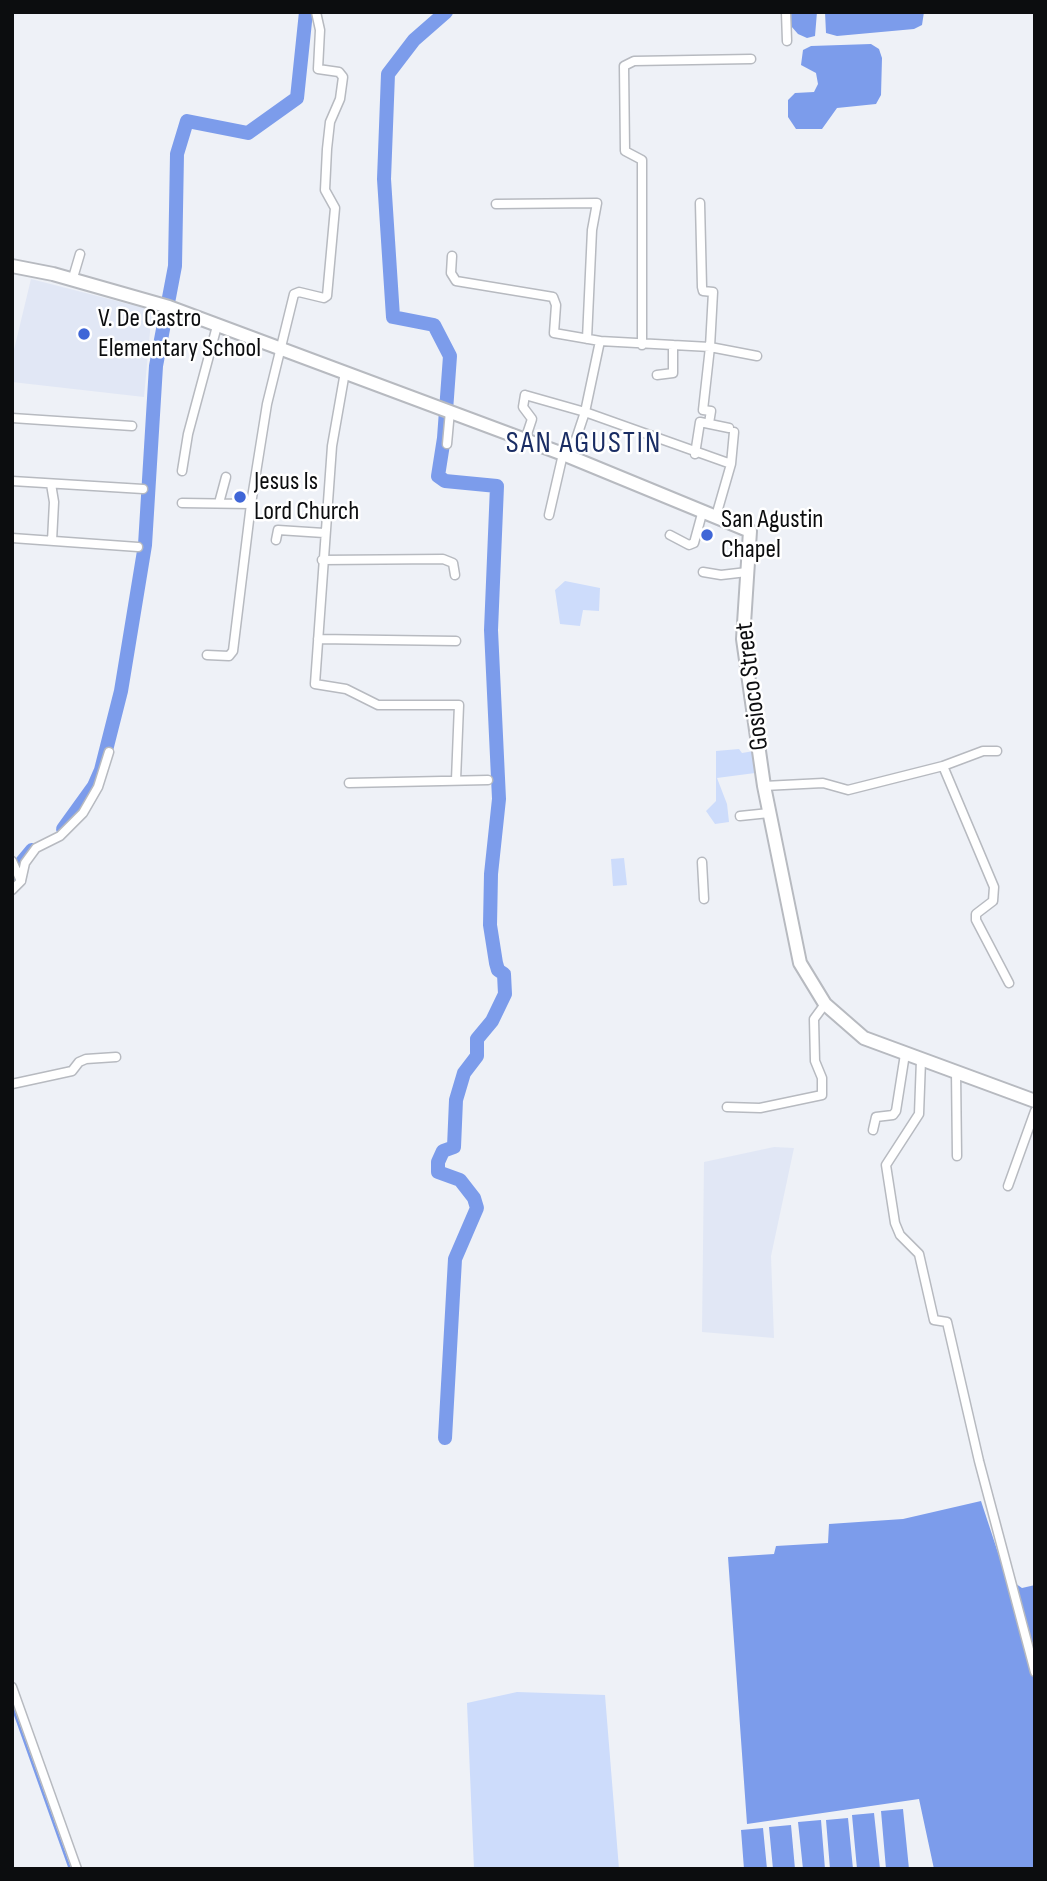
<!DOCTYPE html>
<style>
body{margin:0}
#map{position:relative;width:1047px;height:1881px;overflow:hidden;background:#eef1f7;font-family:"Sofia Sans Condensed",sans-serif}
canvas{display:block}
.frame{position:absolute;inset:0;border:14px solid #0c0d0f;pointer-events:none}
</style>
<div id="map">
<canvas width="1047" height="1881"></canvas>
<div class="frame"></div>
</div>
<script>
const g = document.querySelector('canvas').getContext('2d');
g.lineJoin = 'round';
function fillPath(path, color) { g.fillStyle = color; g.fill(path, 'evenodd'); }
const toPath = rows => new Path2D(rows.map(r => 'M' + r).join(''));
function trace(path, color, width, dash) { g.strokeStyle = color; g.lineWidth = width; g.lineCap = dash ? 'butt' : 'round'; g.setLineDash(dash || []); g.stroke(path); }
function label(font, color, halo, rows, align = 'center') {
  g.font = font + ' "Sofia Sans Condensed",sans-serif'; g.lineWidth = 5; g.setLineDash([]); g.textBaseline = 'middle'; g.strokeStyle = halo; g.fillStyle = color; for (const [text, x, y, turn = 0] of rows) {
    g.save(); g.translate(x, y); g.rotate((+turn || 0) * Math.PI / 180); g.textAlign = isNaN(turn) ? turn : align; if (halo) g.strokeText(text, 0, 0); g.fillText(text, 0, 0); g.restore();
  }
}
fillPath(toPath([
 [31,279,152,310,144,397,12,382,12,358],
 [774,1147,794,1148,771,1256,774,1338,702,1332,704,1162]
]), '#e1e7f5');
fillPath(toPath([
 [565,581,600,588,599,611,583,610,580,626,560,624,555,590],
 [739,749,742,753,754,751,755,773,717,778,727,804,729,822,715,824,706,811,716,801,716,751],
 [624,858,627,885,613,886,611,859],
 [517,1692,605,1695,619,1869,474,1869,467,1703]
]), '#cddcfb');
fillPath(toPath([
 [789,12,817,12,815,36,807,38,798,34,791,26],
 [825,12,924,12,922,25,914,29,837,36,826,33],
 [871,44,879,49,882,58,881,95,876,104,837,108,822,129,796,129,788,117,788,100,795,93,814,92,818,84,816,73,801,65,803,50,811,46],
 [981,1501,1006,1577,1022,1588,1035,1585,1035,1869,934,1869,919,1799,747,1824,728,1557,774,1554,776,1546,828,1543,829,1524,903,1519],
 [903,1809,909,1869,886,1869,881,1811],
 [874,1813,880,1869,857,1869,852,1815],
 [848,1818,853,1869,830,1869,826,1820],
 [821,1820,825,1869,803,1869,798,1822],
 [791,1825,795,1869,773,1869,769,1827],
 [763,1828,767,1869,744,1869,741,1830]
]), '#7c9ceb');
trace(toPath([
 [12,1706,70,1869]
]), '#7c9ceb', 2.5);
trace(toPath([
 [63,829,94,786,101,770,121,691,145,545,156,366,175,266,177,154,187,121,248,133,297,98,306,12],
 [12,874,32,850],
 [445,1438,455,1259,477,1208,474,1198,460,1180,438,1172,438,1162,443,1151,454,1147,456,1100,464,1073,477,1056,477,1039,492,1021,505,994,504,974,498,970,496,963,490,925,491,874,499,799,491,630,497,486,445,481,438,476,444,438,450,356,434,325,393,317,384,179,388,74,414,40,446,12]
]), '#7c9ceb', 14);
const street = toPath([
 [786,12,787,41],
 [496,204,597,203,592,230,587,339],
 [452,256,451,273,456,281,553,297,556,305,554,333,600,341,673,345],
 [72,281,80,254],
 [642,345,642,160,625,151,624,66,634,61,751,59],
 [345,372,332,446,315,684,346,689,378,705,459,705,456,780],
 [657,375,673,373,673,345,710,347,713,292,703,291,702,287,700,203],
 [12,418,132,426],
 [709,423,711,411,703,410,710,347,757,356],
 [525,440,532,419,523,407,525,395,585,412,731,464,716,516],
 [447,444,450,411],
 [695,454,700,422,729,428],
 [570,457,585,412,600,341],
 [731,464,734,432],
 [182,471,188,434,217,326],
 [12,481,143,489],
 [51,484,54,502,52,541],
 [182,503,251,504],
 [219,503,226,477],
 [549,515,563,454],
 [670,535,689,545,694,543,703,510],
 [12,538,138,547],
 [276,540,278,530,324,533],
 [322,560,443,559,453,563,455,575],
 [703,572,721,575,747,572],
 [318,639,456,641],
 [207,655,229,656,233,651,251,504,267,404,294,294,299,292,324,298,327,296,335,208,325,190,327,149,330,122,340,99,343,77,339,72,318,69,320,30,316,12],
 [997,751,983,751,943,766,994,887,993,901,976,914,976,920,1009,983],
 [349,783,488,780],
 [764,786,823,783,848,790,943,766],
 [740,816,769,813],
 [12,861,21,881],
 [702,862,704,899],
 [12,890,21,881,25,863,36,848,60,836,83,813,98,787,109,752],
 [921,1060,919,1114,886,1165,895,1223,900,1235,919,1254,934,1320,947,1322,979,1461,1035,1672],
 [956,1071,957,1156],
 [12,1084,72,1071,79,1062,86,1059,116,1057],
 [727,1107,760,1108,822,1095,822,1078,815,1061,814,1019,825,1004],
 [873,1130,876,1117,893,1115,896,1111,905,1054],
 [1008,1186,1035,1111],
 [12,1687,77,1869]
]);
const secondary = toPath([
 [12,266,53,274,169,307,563,454,750,531,743,639,764,786,800,963,825,1004,864,1038,1035,1101]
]);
trace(street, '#b7bac0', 11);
trace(secondary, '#b7bac0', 16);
trace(street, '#fff', 8);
trace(secondary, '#fff', 12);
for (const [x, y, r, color] of [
 [84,334,7,"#3f66d7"],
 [240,497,7,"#3f66d7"],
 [707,535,7,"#3f66d7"]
]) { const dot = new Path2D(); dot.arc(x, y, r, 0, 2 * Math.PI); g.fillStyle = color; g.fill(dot); trace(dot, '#fff', 2.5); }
label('26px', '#0c0d0f', '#fff', [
 ["V. De Castro",98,319],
 ["Elementary School",98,349],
 ["Jesus Is",254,482],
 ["Lord Church",254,512],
 ["San Agustin",721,520],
 ["Chapel",721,550]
], 'left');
label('26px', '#0c0d0f', '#fff', [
 ["Gosioco Street",753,686,-97]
]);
g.letterSpacing = '2px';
label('30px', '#1a2d64', '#fff', [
 ["SAN AGUSTIN",584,444]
]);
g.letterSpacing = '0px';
</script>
